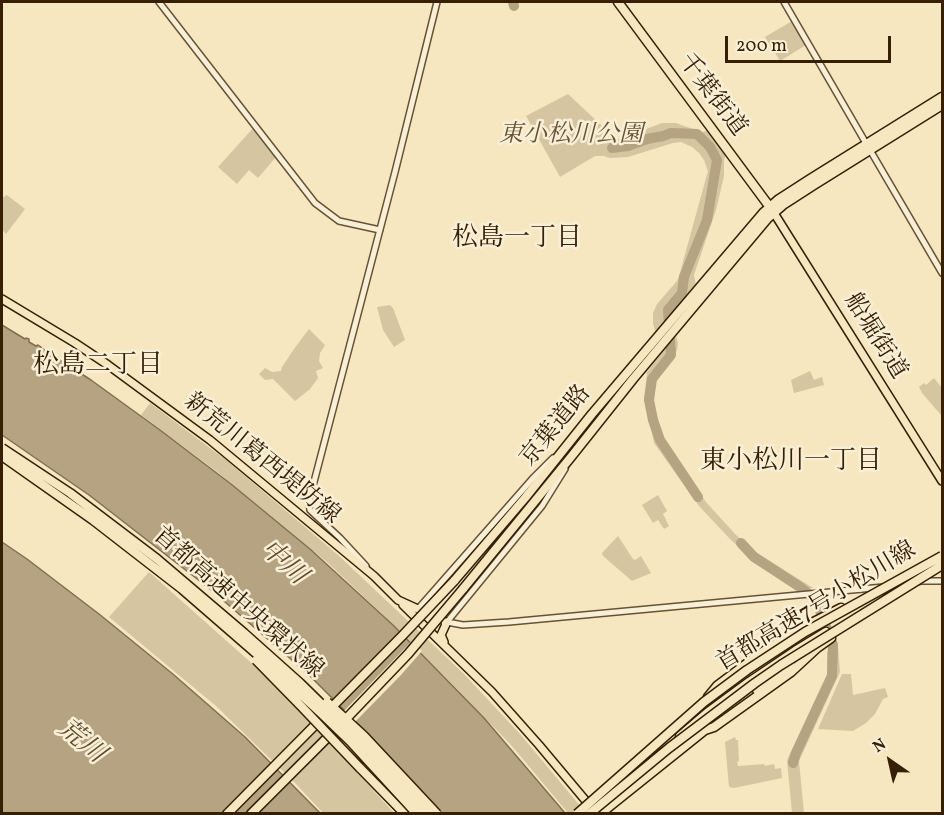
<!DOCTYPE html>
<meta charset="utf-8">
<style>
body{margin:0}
#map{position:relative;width:944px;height:815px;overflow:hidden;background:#f6e7c1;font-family:Vollkorn,serif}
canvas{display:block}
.frame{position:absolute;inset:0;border:3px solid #362005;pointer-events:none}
.north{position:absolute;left:860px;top:731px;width:60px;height:60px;-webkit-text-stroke:4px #f9efd7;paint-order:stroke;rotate:326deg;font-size:16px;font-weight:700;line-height:24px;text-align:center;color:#362005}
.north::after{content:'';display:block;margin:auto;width:21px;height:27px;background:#362005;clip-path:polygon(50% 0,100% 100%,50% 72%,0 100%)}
.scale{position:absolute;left:725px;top:36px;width:166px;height:27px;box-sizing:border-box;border:3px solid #362005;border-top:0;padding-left:8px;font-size:18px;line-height:21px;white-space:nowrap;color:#362005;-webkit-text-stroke:4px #f9efd7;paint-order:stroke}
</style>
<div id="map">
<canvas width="944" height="815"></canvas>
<div class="frame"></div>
<div class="north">N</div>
<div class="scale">200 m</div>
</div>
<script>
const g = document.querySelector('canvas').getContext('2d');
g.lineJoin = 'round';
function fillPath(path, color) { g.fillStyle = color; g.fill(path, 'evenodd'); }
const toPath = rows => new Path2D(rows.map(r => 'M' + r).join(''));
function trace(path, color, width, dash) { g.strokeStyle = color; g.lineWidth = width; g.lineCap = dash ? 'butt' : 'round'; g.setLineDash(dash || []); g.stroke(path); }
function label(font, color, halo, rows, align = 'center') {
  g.font = font + ' Vollkorn,"Noto Serif JP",serif'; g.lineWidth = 5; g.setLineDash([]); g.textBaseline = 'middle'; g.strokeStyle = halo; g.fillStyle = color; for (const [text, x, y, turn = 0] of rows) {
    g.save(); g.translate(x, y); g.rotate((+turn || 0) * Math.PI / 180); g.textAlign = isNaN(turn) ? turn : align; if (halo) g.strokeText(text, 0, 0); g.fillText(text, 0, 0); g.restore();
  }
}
fillPath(toPath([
 [792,21,806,45,780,61,765,37],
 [568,94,616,139,622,139,646,129,662,123,676,123,701,132,713,130,727,150,724,160,724,176,716,210,694,275,697,291,657,337,653,324,653,313,657,304,677,281,679,276,706,178,708,171,704,160,699,153,692,147,681,142,673,143,628,157,610,158,604,156,595,156,560,177,526,116],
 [254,127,277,156,258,178,249,170,237,184,218,167],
 [7,195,25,209,6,234,2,229,2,198],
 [390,305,393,308,405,340,394,347,383,330,377,307],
 [309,329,325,345,320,353,319,361,323,368,316,371,318,378,310,389,295,401,273,379,265,380,259,374,265,368,272,372,281,371,282,367,294,349],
 [676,336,678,343,677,350,672,358,657,376,653,384,653,401,662,437,706,502,736,535,751,549,813,588,795,590,785,580,757,564,730,539,699,506,654,443,644,397,647,374,646,373],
 [810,371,814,380,822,377,824,385,794,393,791,380],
 [934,378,942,388,942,413,941,415,922,393,919,387,924,383,926,385],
 [150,403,226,460,338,555,408,621,464,674,520,734,586,813,568,813,511,745,453,685,398,629,328,563,216,471,141,415],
 [658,495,667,511,663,514,669,526,664,529,658,520,653,523,642,505],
 [618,536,633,559,635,560,641,556,651,573,632,581,603,556,602,553],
 [149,572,283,691,394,813,323,813,297,785,216,706,109,617],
 [838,646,840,672,799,761,804,813,792,813,787,760,827,674,827,652],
 [842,674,851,674,853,695,885,688,888,697,883,699,875,714,866,723,853,731,818,729],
 [735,737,736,740,738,740,739,761,737,762,738,766,764,764,765,766,774,764,775,769,781,768,782,778,734,788,729,787,725,742]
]), '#d5c5a1');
const water = toPath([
 [2,325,25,339,26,338,29,339,29,342,36,346,38,345,41,347,41,348,91,380,160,430,231,484,310,549,394,626,484,718,565,813,442,813,365,731,308,674,210,589,89,495,2,435,2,325],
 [2,542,27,559,99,614,174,675,245,737,320,813,2,813,2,542]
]);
fillPath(water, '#b5a381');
trace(water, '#826f4f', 1.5);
fillPath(toPath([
 [412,641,422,651,401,675,353,724,342,713]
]), '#f6e7c1');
trace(toPath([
 [513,2,514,6],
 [612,148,628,146,647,139,663,136,671,133,697,134,710,147,717,160,707,220,684,277,682,293,668,310,671,355,652,379,649,400,653,420,660,440,698,497],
 [741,543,754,557,800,587,816,600,833,645,832,676,796,753,793,763]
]), '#b5a381', 10);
const minor = toPath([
 [159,2,315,203,339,221,380,230],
 [784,2,867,145],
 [870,150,942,273],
 [565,469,542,506,447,622,463,625,509,622,884,587],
 [366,566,340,538,310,510,309,501,395,172,437,2],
 [893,585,922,581,942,581],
 [418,609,534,477,553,458]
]);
const major = toPath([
 [774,213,942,481],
 [2,299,75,343,108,365,210,440,374,576,398,600,420,610],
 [403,605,492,692,539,745,591,807],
 [444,642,441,635,447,622,445,622]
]);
const highway = toPath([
 [618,2,772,210],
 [454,581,525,498,592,414,763,213,779,199,810,179,942,97],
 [463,589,571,457,633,379,768,218,783,205,814,185,942,105],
 [757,690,781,672,791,661],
 [708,697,717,686,761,653,800,629,841,608],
 [680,736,707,713,749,682,795,651,826,632],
 [360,768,405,814],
 [227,814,328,712],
 [251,814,334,731],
 [600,814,705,730,714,727,791,672,817,648,831,638]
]);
trace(minor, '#665234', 8);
trace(major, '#362005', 10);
trace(highway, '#362005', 11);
trace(minor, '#f9efd7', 5);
trace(major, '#f6e7c1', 7);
trace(highway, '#f6e7c1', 8);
const highwayBridge = toPath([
 [2,448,70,493,157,559,244,633,300,683,354,736,427,814],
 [2,456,93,520,182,589,258,655,322,714,350,741,417,814],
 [256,660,301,706,360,768],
 [327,702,364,736,437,814],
 [330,709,403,635,454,581],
 [343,722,408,654,463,589],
 [577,814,704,702,747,670,805,632,942,556],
 [589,814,669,748,755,683,781,665,942,565]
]);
trace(highwayBridge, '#362005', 11, []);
trace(highwayBridge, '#f6e7c1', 8);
label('24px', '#362005', '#f9efd7', [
 ["千葉街道",711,96,53],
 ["船堀街道",874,337,58],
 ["京葉道路",557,427,-51],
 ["新荒川葛西堤防線",261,460,39],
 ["首都高速中央環状線",237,604,41],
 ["首都高速7号小松川線",817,608,-31]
]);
label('italic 24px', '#665234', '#f9efd7', [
 ["東小松川公園",571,137]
]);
label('26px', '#362005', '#f9efd7', [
 ["松島一丁目",517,240],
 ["松島二丁目",98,367],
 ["東小松川一丁目",791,463]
]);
label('italic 26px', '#624e30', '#f9efd7', [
 ["中川",282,564,42],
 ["荒川",80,743,39]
]);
</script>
